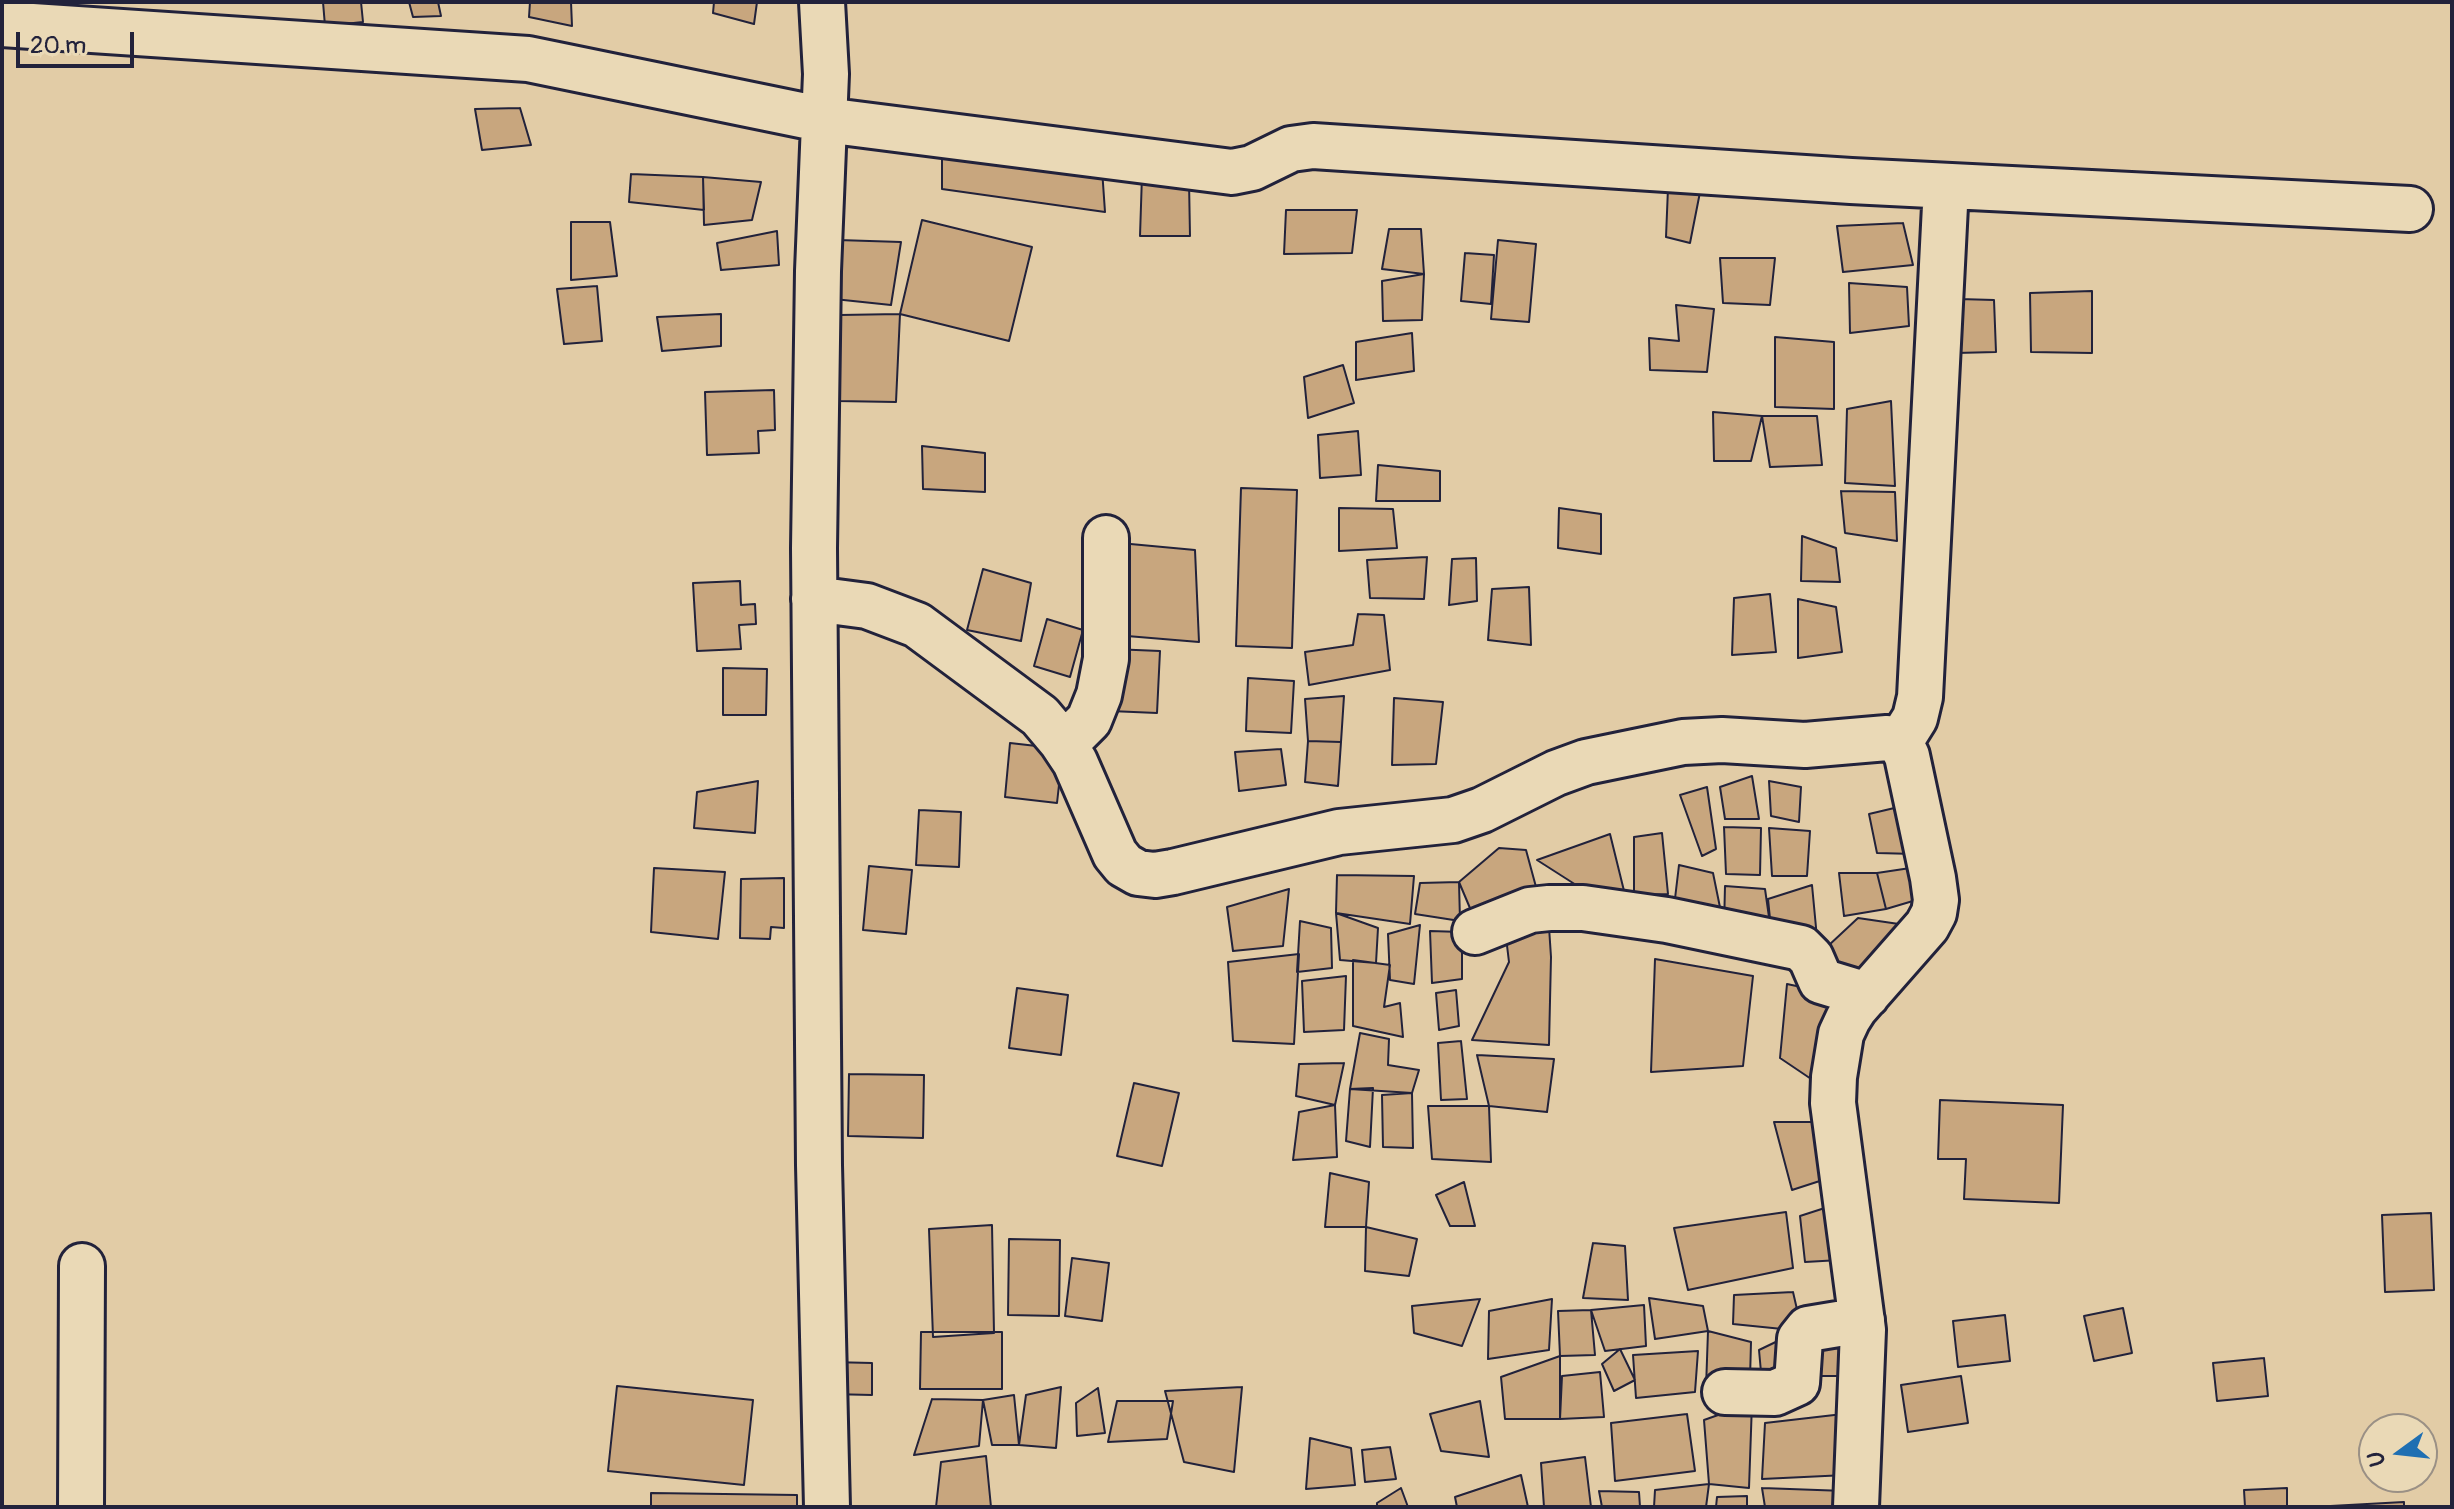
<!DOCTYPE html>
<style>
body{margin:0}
#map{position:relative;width:2454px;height:1509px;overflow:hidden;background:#e2cca6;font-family:Pangolin,sans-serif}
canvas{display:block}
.frame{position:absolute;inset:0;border:4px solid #22223b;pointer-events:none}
.north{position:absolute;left:2358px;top:1413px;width:80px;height:80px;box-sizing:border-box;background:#ead9b6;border:2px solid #9a9085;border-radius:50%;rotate:255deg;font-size:22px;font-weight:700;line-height:32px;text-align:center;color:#22223b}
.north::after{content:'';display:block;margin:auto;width:28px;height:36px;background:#1f6fb2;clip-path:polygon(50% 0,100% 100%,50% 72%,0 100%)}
.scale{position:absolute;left:16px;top:32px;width:118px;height:36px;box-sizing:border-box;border:4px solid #22223b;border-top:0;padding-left:10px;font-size:24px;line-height:28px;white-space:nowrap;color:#22223b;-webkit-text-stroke:6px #ead9b6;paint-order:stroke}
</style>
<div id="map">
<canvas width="2454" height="1509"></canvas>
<div class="frame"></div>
<div class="north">U</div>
<div class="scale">20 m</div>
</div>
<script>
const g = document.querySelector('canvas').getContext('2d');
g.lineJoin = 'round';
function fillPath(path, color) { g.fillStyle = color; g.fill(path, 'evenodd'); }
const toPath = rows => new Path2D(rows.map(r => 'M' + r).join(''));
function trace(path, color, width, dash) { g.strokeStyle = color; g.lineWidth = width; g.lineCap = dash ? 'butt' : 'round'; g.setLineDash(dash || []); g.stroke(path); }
const building = toPath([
 [323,2,361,2,363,22,325,26,323,2],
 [409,2,438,2,441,16,413,17,409,2],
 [530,2,571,2,572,26,529,17,530,2],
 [714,2,757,2,754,24,713,13,714,2],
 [520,108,531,145,482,150,475,109,520,108],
 [942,147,1102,169,1105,212,942,189,942,147],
 [631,174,703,177,704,210,629,202,631,174],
 [1142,175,1189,181,1190,236,1140,236,1142,175],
 [703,177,761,182,752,220,704,225,703,177],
 [1702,182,1690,243,1666,237,1668,188,1702,182],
 [1286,210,1357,210,1352,253,1284,254,1286,210],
 [922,220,1032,247,1009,341,900,314,922,220],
 [571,222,610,222,617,276,571,280,571,222],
 [1903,223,1913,265,1843,272,1837,226,1903,223],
 [1389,229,1421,229,1424,274,1382,269,1389,229],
 [777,231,779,265,721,270,717,243,777,231],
 [838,240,901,242,891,305,834,299,838,240],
 [1498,240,1536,244,1529,322,1491,319,1498,240],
 [1465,253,1494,255,1491,304,1461,301,1465,253],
 [1720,258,1775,258,1770,305,1723,303,1720,258],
 [1424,274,1422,320,1383,321,1382,281,1424,274],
 [1849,283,1907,287,1909,326,1850,333,1849,283],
 [597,286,602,341,564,344,557,289,597,286],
 [2092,291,2092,353,2031,352,2030,293,2092,291],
 [1959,299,1994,300,1996,352,1956,353,1959,299],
 [1676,305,1714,309,1707,372,1650,370,1649,338,1679,341,1676,305],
 [721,314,721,346,662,351,657,317,721,314],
 [900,314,896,402,837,401,840,315,900,314],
 [1412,333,1414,371,1356,380,1356,342,1412,333],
 [1775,337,1834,342,1834,409,1775,407,1775,337],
 [1343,365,1354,403,1308,418,1304,377,1343,365],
 [774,390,775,430,758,431,759,453,707,455,705,392,774,390],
 [1891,401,1895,486,1845,483,1847,409,1891,401],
 [1713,412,1762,416,1751,461,1714,461,1713,412],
 [1762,416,1817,416,1822,465,1770,467,1762,416],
 [1358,431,1361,475,1320,478,1318,435,1358,431],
 [922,446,985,453,985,492,923,489,922,446],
 [1378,465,1440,471,1440,501,1376,501,1378,465],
 [1241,488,1297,490,1292,648,1236,646,1241,488],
 [1841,491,1895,492,1897,541,1845,533,1841,491],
 [1339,508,1393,509,1397,548,1339,551,1339,508],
 [1559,508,1601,514,1601,554,1558,548,1559,508],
 [1802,536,1836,548,1840,582,1801,581,1802,536],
 [1109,542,1195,550,1199,642,1115,635,1109,542],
 [1427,557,1424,599,1370,598,1367,560,1427,557],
 [1476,558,1477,601,1449,605,1452,559,1476,558],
 [983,569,1031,583,1021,641,967,630,983,569],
 [740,581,741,605,755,604,756,624,739,625,741,649,697,651,693,583,740,581],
 [1529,587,1531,645,1488,640,1492,589,1529,587],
 [1770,594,1776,652,1732,655,1734,598,1770,594],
 [1798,599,1836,607,1842,652,1798,658,1798,599],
 [1358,614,1384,615,1390,670,1309,685,1305,652,1353,645,1358,614],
 [1047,619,1083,630,1070,677,1034,666,1047,619],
 [1112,649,1160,651,1157,713,1110,711,1112,649],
 [723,668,767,669,766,715,723,715,723,668],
 [1248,678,1294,681,1291,733,1246,731,1248,678],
 [1344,696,1341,742,1308,741,1305,699,1344,696],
 [1394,698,1443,702,1436,764,1392,765,1394,698],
 [1308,741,1341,742,1338,786,1305,782,1308,741],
 [1010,743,1063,749,1057,803,1005,797,1010,743],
 [1281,749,1286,785,1239,791,1235,752,1281,749],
 [1752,776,1759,819,1725,819,1720,787,1752,776],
 [758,781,755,833,694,828,697,792,758,781],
 [1769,781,1801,787,1799,822,1771,816,1769,781],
 [1707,787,1716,849,1702,856,1680,795,1707,787],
 [1907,805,1915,854,1877,853,1869,814,1907,805],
 [919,810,961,812,959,867,916,865,919,810],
 [1724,827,1761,828,1760,875,1726,874,1724,827],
 [1769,828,1810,831,1807,876,1772,876,1769,828],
 [1662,833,1668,894,1634,895,1634,837,1662,833],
 [1610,834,1627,903,1598,899,1537,860,1610,834],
 [1499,848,1526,850,1539,898,1475,920,1459,882,1499,848],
 [1679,865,1713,873,1724,927,1674,907,1679,865],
 [869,866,912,870,906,934,863,930,869,866],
 [1917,867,1923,898,1886,909,1877,873,1917,867],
 [654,868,725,872,718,939,651,932,654,868],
 [1839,873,1877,873,1886,909,1844,916,1839,873],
 [1337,875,1414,876,1410,924,1336,913,1337,875],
 [784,878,784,928,771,927,770,939,740,938,741,879,784,878],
 [1459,882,1460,921,1415,914,1420,883,1459,882],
 [1812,885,1817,938,1772,938,1768,899,1812,885],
 [1725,886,1765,889,1772,938,1724,927,1725,886],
 [1289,889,1283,946,1233,951,1227,907,1289,889],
 [1548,912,1551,957,1549,1045,1472,1040,1509,962,1505,929,1548,912],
 [1336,913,1378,928,1376,963,1340,960,1336,913],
 [1858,918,1926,928,1863,985,1835,980,1828,946,1858,918],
 [1300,921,1331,928,1332,968,1297,972,1300,921],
 [1420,925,1414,984,1390,980,1388,934,1420,925],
 [1430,931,1462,932,1462,979,1432,983,1430,931],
 [1299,954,1294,1044,1233,1041,1228,962,1299,954],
 [1655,959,1753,976,1743,1066,1651,1072,1655,959],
 [1353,960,1390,965,1384,1007,1400,1003,1403,1037,1353,1026,1353,960],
 [1346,976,1344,1030,1304,1032,1302,981,1346,976],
 [1787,984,1848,997,1823,1087,1780,1058,1787,984],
 [1017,988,1068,995,1061,1055,1009,1048,1017,988],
 [1456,990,1459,1026,1439,1030,1436,993,1456,990],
 [1360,1033,1389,1039,1388,1065,1419,1070,1412,1093,1350,1089,1360,1033],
 [1461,1041,1467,1099,1441,1100,1438,1043,1461,1041],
 [1477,1055,1554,1059,1547,1112,1489,1106,1477,1055],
 [1344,1063,1335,1105,1296,1096,1299,1064,1344,1063],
 [849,1074,924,1075,923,1138,848,1136,849,1074],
 [1134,1083,1179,1093,1162,1166,1117,1156,1134,1083],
 [1373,1088,1370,1147,1346,1141,1350,1089,1373,1088],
 [1412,1093,1413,1148,1383,1147,1382,1095,1412,1093],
 [1940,1100,2063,1105,2059,1203,1964,1199,1966,1159,1938,1159,1940,1100],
 [1335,1105,1337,1157,1293,1160,1299,1112,1335,1105],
 [1428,1106,1489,1106,1491,1162,1432,1159,1428,1106],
 [1774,1122,1823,1122,1829,1178,1792,1190,1774,1122],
 [1330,1173,1369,1182,1366,1227,1325,1227,1330,1173],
 [1464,1182,1475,1226,1450,1226,1436,1195,1464,1182],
 [1834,1205,1840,1260,1805,1262,1800,1216,1834,1205],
 [1786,1212,1793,1268,1688,1290,1674,1228,1786,1212],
 [2431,1213,2434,1290,2385,1292,2382,1215,2431,1213],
 [992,1225,994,1333,933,1337,929,1229,992,1225],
 [1366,1227,1417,1239,1409,1276,1365,1271,1366,1227],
 [1009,1239,1060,1240,1059,1316,1008,1315,1009,1239],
 [1593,1243,1625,1246,1628,1300,1583,1298,1593,1243],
 [1072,1258,1109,1263,1102,1321,1065,1316,1072,1258],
 [1793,1292,1802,1331,1733,1324,1734,1295,1793,1292],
 [1649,1298,1703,1306,1708,1331,1655,1339,1649,1298],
 [1480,1299,1462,1346,1414,1333,1412,1306,1480,1299],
 [1552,1299,1549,1350,1488,1359,1489,1311,1552,1299],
 [1644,1305,1646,1346,1605,1351,1591,1310,1644,1305],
 [2123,1308,2132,1353,2094,1361,2084,1316,2123,1308],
 [1591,1310,1595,1355,1560,1356,1558,1311,1591,1310],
 [2005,1315,2010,1361,1958,1367,1953,1321,2005,1315],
 [1849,1329,1853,1376,1814,1376,1808,1334,1849,1329],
 [1708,1331,1751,1342,1750,1379,1706,1388,1708,1331],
 [921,1332,1002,1332,1002,1389,920,1389,921,1332],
 [1784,1338,1792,1380,1762,1383,1759,1350,1784,1338],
 [1620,1349,1635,1380,1614,1391,1602,1364,1620,1349],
 [1698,1351,1695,1392,1636,1398,1633,1355,1698,1351],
 [1560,1356,1560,1419,1505,1419,1501,1377,1560,1356],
 [2264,1358,2268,1396,2217,1401,2213,1363,2264,1358],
 [830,1362,872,1363,872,1395,830,1394,830,1362],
 [1600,1372,1604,1417,1560,1419,1562,1376,1600,1372],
 [1961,1376,1968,1423,1908,1432,1901,1385,1961,1376],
 [617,1386,753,1400,744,1485,608,1471,617,1386],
 [1061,1387,1056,1448,1019,1445,1026,1395,1061,1387],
 [1242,1387,1234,1472,1184,1462,1165,1391,1242,1387],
 [1098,1388,1105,1433,1077,1436,1076,1403,1098,1388],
 [1014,1395,1019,1445,992,1445,983,1400,1014,1395],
 [932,1399,983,1400,979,1446,914,1455,932,1399],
 [1117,1401,1173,1401,1167,1439,1108,1442,1117,1401],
 [1480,1401,1489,1457,1441,1451,1430,1414,1480,1401],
 [1752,1403,1749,1488,1709,1484,1704,1420,1752,1403],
 [1687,1414,1695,1471,1615,1481,1611,1423,1687,1414],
 [1843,1414,1846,1475,1762,1479,1765,1423,1843,1414],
 [1310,1438,1351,1448,1355,1485,1306,1489,1310,1438],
 [1390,1447,1396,1479,1365,1482,1362,1450,1390,1447],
 [986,1456,991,1507,936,1507,941,1462,986,1456],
 [1585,1457,1591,1507,1544,1507,1541,1463,1585,1457],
 [1521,1475,1528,1507,1457,1507,1455,1497,1521,1475],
 [1709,1484,1706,1507,1654,1507,1655,1490,1709,1484],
 [1401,1488,1408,1507,1377,1507,1377,1503,1401,1488],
 [1762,1488,1845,1491,1842,1507,1765,1507,1762,1488],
 [2287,1488,2287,1507,2245,1507,2244,1490,2287,1488],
 [1599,1491,1639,1492,1640,1507,1602,1507,1599,1491],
 [651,1493,797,1495,797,1507,651,1507,651,1493],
 [1747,1496,1747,1507,1716,1507,1717,1497,1747,1496],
 [2404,1502,2404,1507,2312,1507,2404,1502]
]);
fillPath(building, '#c8a67e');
trace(building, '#22223b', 2);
const minor = toPath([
 [822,2,826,74,818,271,814,548,819,1165,827,1507],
 [2,24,528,59,825,120,1232,172,1252,168,1291,149,1313,146,1851,181,2410,209],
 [814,599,867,606,917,625,1040,716,1061,741,1075,762,1115,854,1124,865,1138,873,1155,875,1173,872,1339,832,1453,820,1482,810,1556,773,1586,762,1683,742,1722,740,1805,745,1887,738,1900,742,1907,756,1933,878,1936,900,1934,913,1927,926,1855,1008,1848,1019,1841,1034,1834,1077,1833,1103,1863,1330,1856,1507],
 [1900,742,1915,718,1920,697,1946,186],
 [1064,745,1089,720,1099,695,1106,659,1106,538],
 [1475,932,1530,910,1549,908,1583,908,1667,920,1801,948,1811,958,1821,981,1867,995],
 [1725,1392,1775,1393,1797,1383,1800,1339,1808,1329,1862,1320],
 [81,1507,82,1266]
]);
trace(minor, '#22223b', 50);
trace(minor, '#ead9b6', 44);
</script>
